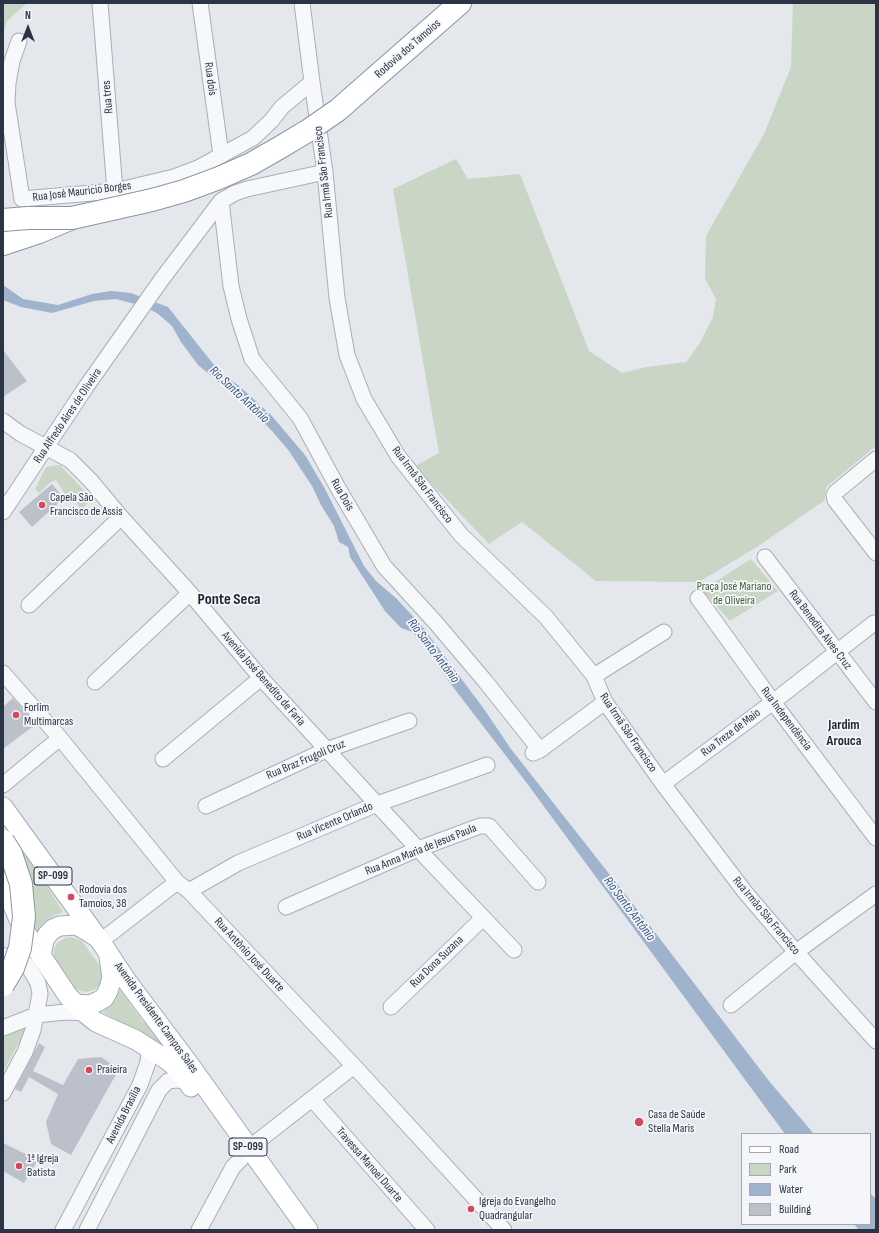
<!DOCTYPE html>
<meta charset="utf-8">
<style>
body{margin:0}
#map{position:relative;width:879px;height:1233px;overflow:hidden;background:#e4e7ec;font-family:"Sofia Sans Condensed",sans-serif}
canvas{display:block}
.frame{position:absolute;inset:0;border:4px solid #2b3445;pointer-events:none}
.legend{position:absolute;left:741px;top:1133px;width:130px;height:92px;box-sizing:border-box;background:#f4f6f9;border:1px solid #a4a8b1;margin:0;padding:5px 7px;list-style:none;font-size:12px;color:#2b3445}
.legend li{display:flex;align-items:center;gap:8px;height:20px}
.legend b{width:20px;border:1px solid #a4a8b1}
.north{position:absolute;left:8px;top:8px;width:40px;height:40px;-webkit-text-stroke:3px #f4f6f9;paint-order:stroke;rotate:0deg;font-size:11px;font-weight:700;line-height:16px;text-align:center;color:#2b3445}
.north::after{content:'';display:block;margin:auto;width:14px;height:18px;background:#2b3445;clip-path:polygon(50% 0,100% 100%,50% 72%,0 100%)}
</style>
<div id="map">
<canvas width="879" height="1233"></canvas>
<div class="frame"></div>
<ul class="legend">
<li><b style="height:5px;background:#fff"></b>Road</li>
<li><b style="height:11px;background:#c9d6c5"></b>Park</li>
<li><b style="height:11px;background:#9fb4cc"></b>Water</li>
<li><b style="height:11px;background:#bbc0ca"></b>Building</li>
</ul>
<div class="north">N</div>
</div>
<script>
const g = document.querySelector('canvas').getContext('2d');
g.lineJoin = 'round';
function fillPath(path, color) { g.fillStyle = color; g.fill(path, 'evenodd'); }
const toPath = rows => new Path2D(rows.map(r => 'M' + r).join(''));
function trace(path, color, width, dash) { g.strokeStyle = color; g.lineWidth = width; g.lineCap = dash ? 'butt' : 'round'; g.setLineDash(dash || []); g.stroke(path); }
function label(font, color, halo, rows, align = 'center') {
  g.font = font + ' "Sofia Sans Condensed",sans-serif'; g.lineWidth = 3.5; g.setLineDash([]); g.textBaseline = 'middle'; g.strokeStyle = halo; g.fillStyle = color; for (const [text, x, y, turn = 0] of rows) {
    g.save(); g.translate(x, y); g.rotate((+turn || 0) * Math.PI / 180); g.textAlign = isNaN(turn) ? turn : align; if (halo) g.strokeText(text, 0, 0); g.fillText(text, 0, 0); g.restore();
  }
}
fillPath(toPath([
 [3,3,27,3,7,21,3,33],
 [793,3,876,3,876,446,826,487,825,500,760,545,699,582,596,581,522,522,489,544,415,466,439,453,393,189,456,159,468,179,520,174,589,351,622,373,647,367,686,362,700,343,713,317,716,299,705,279,706,236,764,134,791,67],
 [60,465,92,499,81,510,72,495,68,499,56,480,51,482,39,493,35,489,46,467],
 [751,559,778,591,730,621,702,590],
 [10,827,63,912,53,916,43,923,37,932,31,925,9,833],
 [71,937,82,941,103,970,103,975,101,984,94,990,86,992,80,991,75,988,53,958,54,949,57,943,65,938],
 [120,990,141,1019,175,1056,139,1032,102,1012,115,1001],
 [26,1026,27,1028,3,1072,3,1035]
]), '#c9d6c5');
fillPath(toPath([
 [3,285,23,299,58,305,92,294,111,291,131,293,168,307,222,375,238,385,272,416,305,455,324,487,364,566,376,581,396,598,421,625,484,709,511,749,647,922,769,1081,814,1134,785,1134,526,782,453,687,429,653,413,632,401,628,385,611,350,557,348,547,339,542,334,526,321,505,312,486,289,451,272,431,248,406,198,365,181,342,172,326,157,313,142,306,116,299,94,301,52,313,21,307,3,300],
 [870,1193,876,1199,876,1230,859,1230,854,1224,870,1224]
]), '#9fb4cc');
fillPath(toPath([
 [3,350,27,381,3,397],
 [52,484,64,498,32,527,19,512],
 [13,698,36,724,3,749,3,707],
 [39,1043,45,1047,33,1071,63,1085,78,1059,101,1057,119,1069,71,1155,51,1144,46,1122,58,1094,29,1077,21,1092,15,1089],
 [3,1143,38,1160,24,1183,3,1171]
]), '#bbc0ca');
const minor = toPath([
 [100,3,115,191],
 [200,3,221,155],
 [302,3,312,82,325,172,337,298,347,355,364,399,398,456,461,535,546,617,594,676,605,702,663,784,745,892,796,952,876,1041],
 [19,41,12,61,8,83,7,103,22,199],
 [22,199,115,191,174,177,198,168,253,138,271,121,282,107,312,82],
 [221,201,231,286,239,319,252,359,300,418,338,488,384,566,436,623,485,681,540,750],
 [3,421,21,434,70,460,91,481,121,517,190,593,261,678,418,849,514,950],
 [876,459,836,492,834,495,835,500,876,553],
 [3,512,86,387,162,279,221,201,235,193,247,189,325,172],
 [765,557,876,702],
 [698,598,773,702,876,838],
 [29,605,121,517],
 [3,673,60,738,177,882,189,891,354,1066,504,1230],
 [594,676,664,632],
 [95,682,190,593],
 [533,753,540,750,605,702],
 [163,759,261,678],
 [663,784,773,702,874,623],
 [3,785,60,738],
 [206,806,326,750,409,721],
 [189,891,238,863,377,804,487,765],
 [286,907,418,849,480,826,489,826,538,882],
 [103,945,106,937,177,882],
 [3,956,8,956,22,960,28,966,38,983,40,994,33,1030,25,1052,3,1093],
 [731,1005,796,952,876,894],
 [391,1007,483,918],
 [3,1028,36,1015,66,1012,85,1013],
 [312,1099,427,1230],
 [249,1148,354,1066],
 [63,1230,140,1085,148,1062,149,1053,148,1047],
 [87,1230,159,1090,168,1081,176,1080,187,1081],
 [199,1230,233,1167,241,1159]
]);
const major = toPath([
 [3,807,103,945,126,980,189,1064,308,1230],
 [3,882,22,927,68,996,85,1013,96,1022,136,1040,170,1062,182,1074,191,1087],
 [41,956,44,940,48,934,53,929,60,926,76,925,89,932,95,936],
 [75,1004,90,1005,97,1002,104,998,108,991,112,978,109,957]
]);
const highway = toPath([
 [355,95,460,3],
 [3,244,39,232,72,218]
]);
trace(minor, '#a9aeb7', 17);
trace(major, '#a3abb8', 21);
trace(highway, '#8b94a3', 24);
trace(minor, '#f7f8fa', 15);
trace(major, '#fff', 19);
trace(highway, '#fff', 22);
const highwayBridge = toPath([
 [3,220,28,218,72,218,152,200,184,191,219,178,251,164,279,148,309,130,338,110,355,95],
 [3,841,11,854,21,884,24,917,20,948,13,968,3,985]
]);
trace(highwayBridge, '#8b94a3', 24, []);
trace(highwayBridge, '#fff', 22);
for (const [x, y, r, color] of [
 [42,505,4,"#d1495b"],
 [16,715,4,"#d1495b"],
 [71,897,4,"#d1495b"],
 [89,1070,4,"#d1495b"],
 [639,1122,5,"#d1495b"],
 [19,1166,4,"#d1495b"],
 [471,1209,4,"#d1495b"]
]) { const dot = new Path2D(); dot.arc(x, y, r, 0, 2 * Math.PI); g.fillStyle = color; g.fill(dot); trace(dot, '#f4f6f9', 1.5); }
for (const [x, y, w] of [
 [53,876,38],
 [248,1147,38]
]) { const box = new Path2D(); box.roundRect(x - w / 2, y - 9, w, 18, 3); g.fillStyle = '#f4f6f9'; g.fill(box); trace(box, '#2b3445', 1); }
label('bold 11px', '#2b3445', null, [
 ["SP-099",53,876],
 ["SP-099",248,1147]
]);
label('12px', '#2b3445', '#f4f6f9', [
 ["Rodovia dos Tamoios",408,49,-41],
 ["Rua dois",210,79,82],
 ["Rua tres",108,97,-95],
 ["Rua Irmã São Francisco",324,172,-97],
 ["Rua José Mauricio Borges",82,192,-7],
 ["Rua Alfredo Aires de Oliveira",68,416,-56],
 ["Rua Irmã São Francisco",422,485,53],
 ["Rua Dois",342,495,60],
 ["Rua Benedita Alves Cruz",820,630,53],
 ["Avenida José Benedito de Faria",263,679,49],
 ["Rua Independência",786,719,53],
 ["Rua Irmã São Francisco",628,733,56],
 ["Rua Treze de Maio",731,733,-37],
 ["Rua Braz Frugoli Cruz",306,760,-23],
 ["Rua Vicente Orlando",335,822,-23],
 ["Rua Anna Maria de Jesus Paula",421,850,-22],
 ["Rua Irmão São Francisco",766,916,50],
 ["Rua Antônio José Duarte",249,955,47],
 ["Rua Dona Suzana",437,962,-44],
 ["Avenida Presidente Campos Sales",156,1018,54],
 ["Avenida Brasília",124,1115,-63],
 ["Travessa Manoel Duarte",369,1165,49]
]);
label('12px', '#2b3445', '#f4f6f9', [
 ["Capela São",50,498],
 ["Francisco de Assis",50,512],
 ["Forlim",24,708],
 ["Multimarcas",24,722],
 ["Rodovia dos",79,890],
 ["Tamoios, 38",79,904],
 ["Praieira",97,1070],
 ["Casa de Saúde",648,1115],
 ["Stella Maris",648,1129],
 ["1ª Igreja",27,1159],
 ["Batista",27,1173],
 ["Igreja do Evangelho",479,1202],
 ["Quadrangular",479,1216]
], 'left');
label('12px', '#3f6138', '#f4f6f9', [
 ["Praça José Mariano",734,587],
 ["de Oliveira",734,601]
]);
label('italic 13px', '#34527a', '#f4f6f9', [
 ["Rio Santo Antônio",239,395,43],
 ["Rio Santo Antônio",433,651,53],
 ["Rio Santo Antônio",629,909,53]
]);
label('bold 14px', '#1d2536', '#f4f6f9', [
 ["Jardim",844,725],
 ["Arouca",844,741]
]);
label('bold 16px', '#1d2536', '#f4f6f9', [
 ["Ponte Seca",229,600]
]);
</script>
